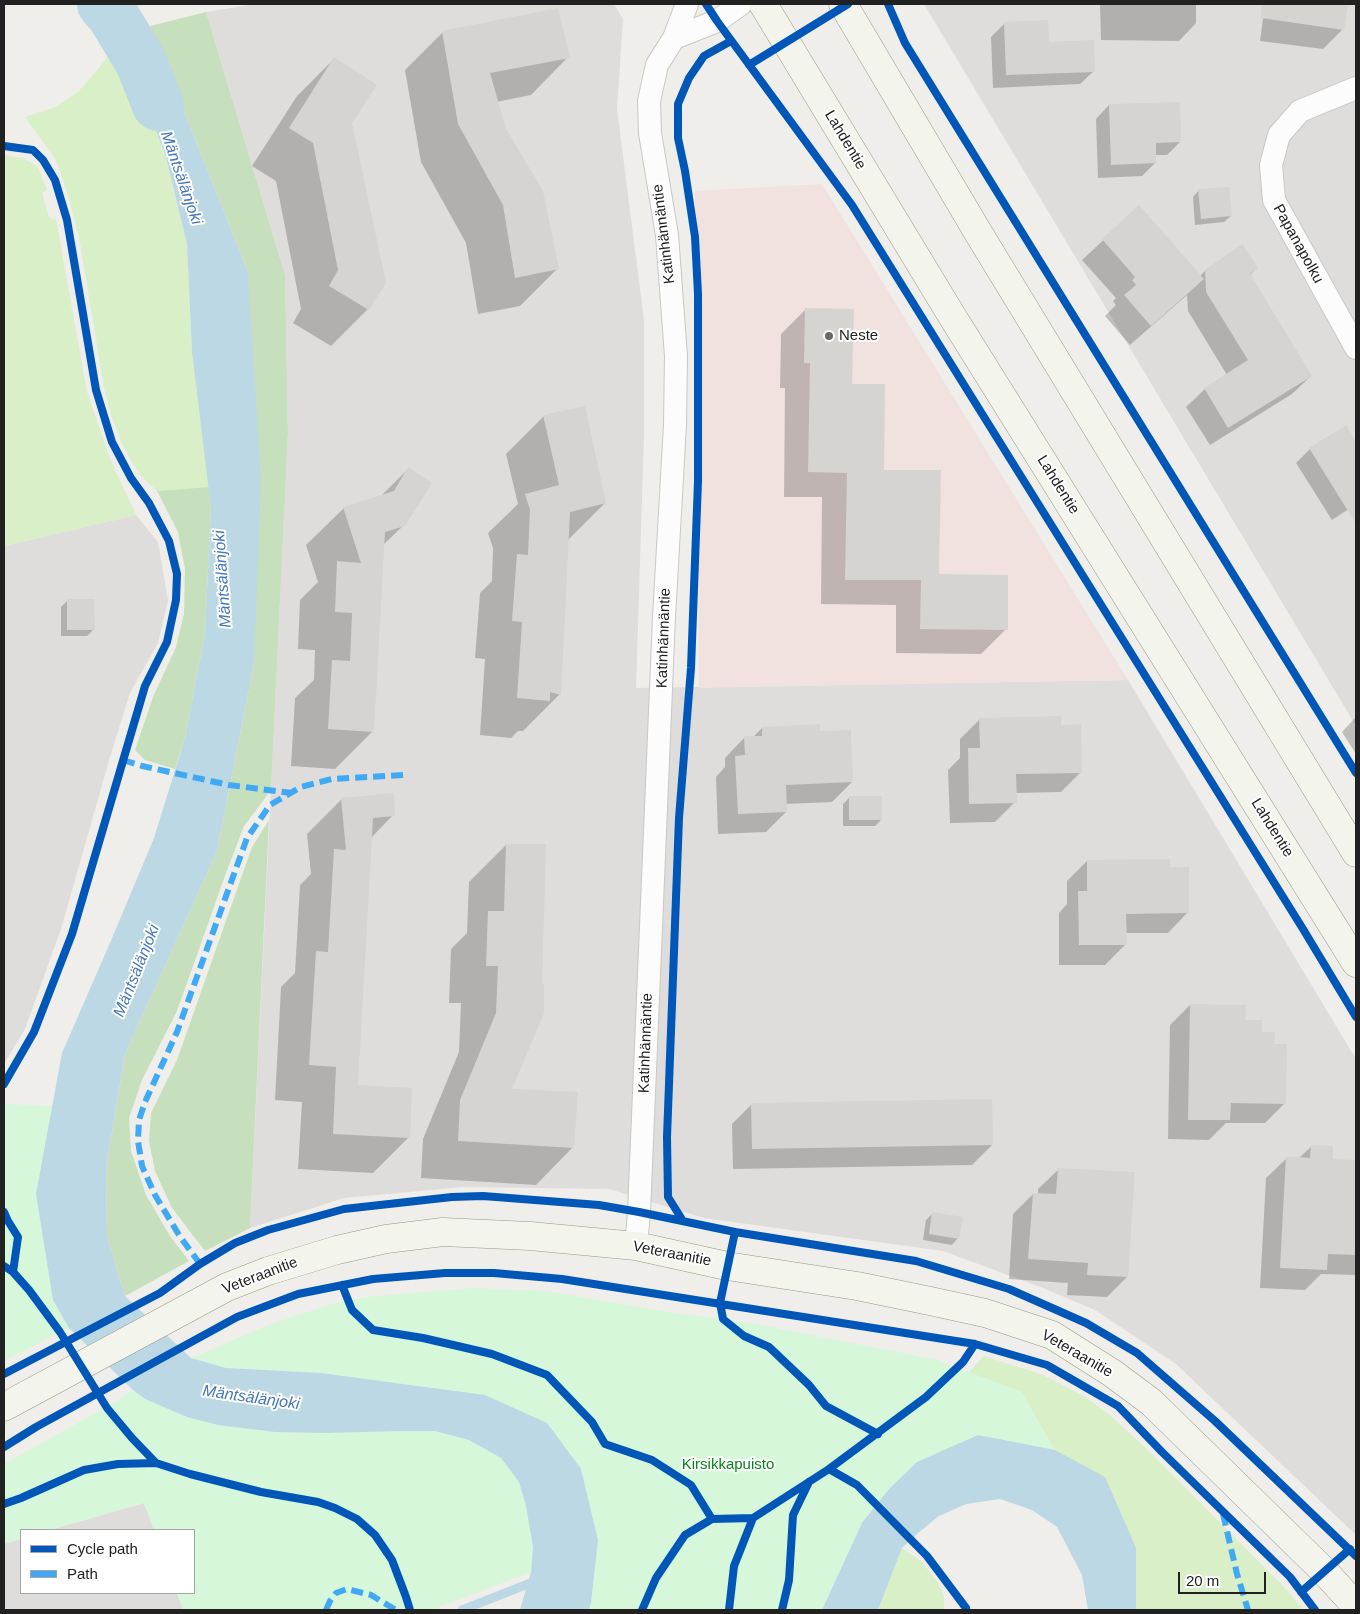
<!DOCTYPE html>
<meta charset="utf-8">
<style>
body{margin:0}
#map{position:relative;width:1360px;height:1614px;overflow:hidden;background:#efeeea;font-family:Arial,sans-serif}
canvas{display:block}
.frame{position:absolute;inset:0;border:5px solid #212121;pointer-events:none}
.legend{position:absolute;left:20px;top:1529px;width:175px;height:65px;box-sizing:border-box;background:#fff;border:1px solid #a6a6a6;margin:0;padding:6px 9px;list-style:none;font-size:15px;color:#212121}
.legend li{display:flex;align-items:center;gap:10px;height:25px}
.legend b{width:25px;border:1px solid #a6a6a6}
.scale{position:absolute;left:1178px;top:1572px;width:88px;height:22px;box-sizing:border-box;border:2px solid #212121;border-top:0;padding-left:6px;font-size:15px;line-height:18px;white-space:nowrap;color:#212121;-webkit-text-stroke:4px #fff;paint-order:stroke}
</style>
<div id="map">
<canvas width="1360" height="1614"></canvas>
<div class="frame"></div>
<ul class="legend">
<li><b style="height:6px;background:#0057b8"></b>Cycle path</li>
<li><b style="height:6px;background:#3fa9f5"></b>Path</li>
</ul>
<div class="scale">20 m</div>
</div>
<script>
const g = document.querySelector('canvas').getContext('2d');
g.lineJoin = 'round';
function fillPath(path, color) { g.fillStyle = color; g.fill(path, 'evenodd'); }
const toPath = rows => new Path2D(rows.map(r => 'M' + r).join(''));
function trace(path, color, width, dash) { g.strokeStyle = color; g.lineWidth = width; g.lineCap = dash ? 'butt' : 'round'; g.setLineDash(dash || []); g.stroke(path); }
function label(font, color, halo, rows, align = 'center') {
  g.font = font + ' Arial,sans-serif'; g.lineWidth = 4; g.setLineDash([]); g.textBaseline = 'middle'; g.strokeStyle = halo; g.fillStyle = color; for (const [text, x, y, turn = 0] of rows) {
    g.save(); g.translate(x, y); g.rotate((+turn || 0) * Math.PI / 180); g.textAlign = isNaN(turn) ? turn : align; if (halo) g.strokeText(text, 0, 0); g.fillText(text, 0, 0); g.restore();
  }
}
fillPath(toPath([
 [255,4,614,4,623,19,617,109,644,320,644,435,636,688,1128,680,1356,1059,1356,1535,1176,1364,1095,1310,1043,1288,943,1251,704,1218,609,1189,463,1187,344,1198,250,1228,288,433,285,275,206,12],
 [924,4,1356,4,1356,726],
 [136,515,158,542,168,601,158,643,130,693,110,757,61,929,25,1029,4,1064,4,546],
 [144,1503,154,1530,50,1530],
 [21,1539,21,1593,177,1593,183,1610,4,1610,4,1544]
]), '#dedddb');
fillPath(toPath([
 [822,184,1128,680,699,688,695,191]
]), '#f1e2df');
fillPath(toPath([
 [114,50,142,93,166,157,187,244,192,352,209,487,157,491,139,474,122,444,111,415,104,388,80,243,69,198,56,160,25,117,56,107,79,91],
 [4,155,23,158,38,167,47,190,42,193,49,218,56,219,87,392,111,461,136,515,4,546],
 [984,1356,1043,1375,1087,1398,1111,1416,1154,1456,1240,1543,1281,1584,1304,1610,1136,1610,1136,1548,944,1400],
 [902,1548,922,1562,938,1583,944,1596,944,1610,878,1610]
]), '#d8efc7');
fillPath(toPath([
 [206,12,285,275,288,433,271,790,244,826,226,873,177,1011,142,1080,129,1118,131,1151,146,1195,170,1236,189,1261,125,1296,107,1237,106,1168,125,1054,217,851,254,663,248,272,150,26],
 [209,487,211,508,205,633,185,738,175,769,145,760,135,750,153,697,176,647,184,614,185,569,178,532,157,491],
 [269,820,250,1228,205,1251,172,1208,155,1171,149,1141,151,1113,177,1060,252,847]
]), '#c6e0bd');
fillPath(toPath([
 [4,1104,52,1106,36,1194,53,1300,69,1328,4,1361],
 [475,1288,546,1291,681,1314,751,1323,937,1360,1022,1392,1055,1450,978,1435,889,1489,862,1523,822,1610,589,1610,591,1603,598,1540,581,1469,485,1395,321,1373,226,1368,191,1358,271,1324,332,1304,367,1297],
 [133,1390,145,1399,187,1417,218,1425,275,1432,325,1433,402,1431,435,1431,469,1440,501,1458,519,1482,526,1506,533,1547,531,1572,431,1610,183,1610,177,1593,194,1593,194,1530,154,1530,144,1503,50,1530,21,1530,21,1539,4,1544,4,1464,114,1403]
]), '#d6f7da');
fillPath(toPath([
 [150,26,248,272,261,481,254,663,217,851,125,1054,106,1168,107,1237,125,1296,191,1358,226,1368,321,1373,485,1395,547,1423,581,1469,598,1540,591,1603,589,1610,520,1610,531,1572,533,1547,526,1506,519,1482,501,1458,469,1440,435,1431,402,1431,325,1433,275,1432,218,1425,187,1417,145,1399,133,1390,69,1328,53,1300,36,1194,62,1053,110,943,154,838,185,738,205,633,211,508,192,352,187,244,166,157,142,93,114,50],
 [978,1435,1055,1450,1105,1477,1136,1548,1136,1610,1088,1610,1082,1575,1057,1527,1032,1510,1000,1499,966,1504,939,1516,918,1533,902,1548,878,1610,822,1610,862,1523,889,1489,917,1462]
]), '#bbd8e4');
fillPath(toPath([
 [1100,4,1196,4,1196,23,1179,41,1101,40],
 [1265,4,1347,4,1343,29,1323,49,1260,41],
 [1005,23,1048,43,1094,71,1080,84,993,88,991,37],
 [443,32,568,57,531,95,496,102,504,130,558,268,520,306,478,314,466,243,421,162,405,70],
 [334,59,351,123,368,309,331,346,293,323,301,309,276,181,252,166,297,96],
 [1109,105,1180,142,1167,155,1155,155,1155,163,1142,176,1098,178,1096,119],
 [1199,190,1231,216,1224,222,1195,225,1193,197],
 [1139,207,1200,276,1205,271,1257,268,1249,276,1311,376,1292,394,1210,445,1186,407,1205,389,1227,375,1188,311,1187,295,1130,345,1105,316,1116,305,1113,301,1116,298,1082,260],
 [806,309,851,385,883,471,938,576,1006,629,981,654,896,653,896,605,821,604,822,497,784,497,785,388,780,388,781,334],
 [544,416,605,503,568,540,560,694,523,731,518,731,511,738,480,735,485,659,475,658,480,593,492,581,493,548,488,533,518,504,506,454],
 [1345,427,1356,445,1356,504,1332,520,1296,463,1310,449],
 [408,469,404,525,383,545,373,731,335,769,291,766,295,698,314,680,315,650,298,649,300,600,318,582,306,545,344,508,381,496],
 [67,601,94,629,87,636,61,636,61,607],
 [1355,718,1356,718,1356,754,1342,732],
 [980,719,1081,772,1061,792,1015,793,1015,802,995,822,950,823,948,770,960,758,960,739],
 [762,728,819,732,852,782,832,802,785,804,786,812,766,832,718,834,716,777,725,767,725,758,745,737,753,737],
 [850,797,881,820,875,826,843,826,843,804],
 [342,799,393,815,371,838,357,1086,408,1138,373,1173,298,1169,302,1102,275,1100,281,987,295,973,300,885,311,874,307,834],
 [506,845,510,1090,573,1147,536,1185,421,1178,423,1139,459,1052,461,1003,449,1003,451,949,467,933,469,882],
 [1087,861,1169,868,1188,912,1168,933,1125,933,1125,945,1105,965,1059,965,1059,913,1067,904,1067,881],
 [1190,1005,1244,1021,1261,1033,1273,1046,1285,1103,1265,1123,1226,1123,1209,1140,1168,1139,1170,1025],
 [752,1104,992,1145,972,1165,733,1169,732,1124],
 [1312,1146,1331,1160,1356,1161,1356,1275,1321,1274,1305,1290,1260,1288,1266,1178,1287,1158,1299,1158],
 [1059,1169,1127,1277,1107,1297,1067,1295,1068,1283,1009,1279,1013,1214,1033,1194,1038,1194,1038,1189],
 [932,1214,958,1238,952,1245,923,1240,926,1220]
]), '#0003');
trace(toPath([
 [462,1610,538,1580]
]), '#bbd8e4', 9);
trace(toPath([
 [103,4,112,14,141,62,158,105]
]), '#bbd8e4', 52);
fillPath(toPath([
 [1262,4,1348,4,1344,30,1261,18],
 [558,8,570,58,490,73,506,129,543,191,559,269,515,278,503,205,458,124,442,31],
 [1048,20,1049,42,1094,40,1095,72,1006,75,1004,22],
 [334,57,377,85,352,123,386,283,369,310,329,286,338,270,313,143,289,128],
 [1180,102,1181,142,1156,143,1156,163,1111,165,1109,104],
 [1229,187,1232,216,1201,219,1198,189],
 [1139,205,1204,279,1151,326,1124,295,1136,285,1132,280,1135,277,1102,239],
 [1242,244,1258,268,1250,274,1312,376,1228,428,1204,388,1248,360,1206,292,1205,270],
 [805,308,854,309,852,384,885,384,884,470,941,470,939,574,1008,575,1008,630,920,629,921,580,845,580,847,473,808,472,810,363,804,363],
 [585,406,606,503,570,512,561,695,550,692,550,701,517,698,522,622,512,621,517,554,528,555,530,510,525,494,559,485,543,415],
 [1346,425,1356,442,1356,524,1309,448],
 [408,467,432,483,405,526,385,532,374,732,328,729,332,660,350,661,352,613,335,612,337,561,361,563,343,507,394,491],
 [67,599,94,599,95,630,67,630],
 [1061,716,1061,725,1081,724,1082,773,1016,774,1017,803,969,804,968,748,980,748,979,718],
 [820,724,820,731,851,730,853,782,786,785,787,812,738,814,735,756,745,755,744,736,762,736,762,727],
 [394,793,395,816,373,818,358,1085,412,1088,410,1138,333,1134,336,1067,309,1065,316,951,328,952,334,849,346,850,341,798],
 [849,796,882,796,882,820,849,820],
 [506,844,546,844,542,984,544,984,544,1013,512,1089,578,1092,574,1148,458,1141,460,1100,496,1013,498,966,486,966,488,911,504,911],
 [1170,859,1170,867,1189,867,1189,913,1126,914,1127,945,1079,945,1078,891,1087,891,1087,860],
 [1190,1004,1246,1005,1245,1020,1262,1020,1262,1032,1275,1032,1274,1044,1287,1044,1286,1104,1231,1103,1230,1120,1188,1120],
 [992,1099,993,1145,752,1149,751,1103],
 [1311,1145,1333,1146,1333,1159,1356,1160,1356,1255,1328,1254,1327,1270,1280,1268,1286,1156,1310,1158],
 [1058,1168,1135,1172,1128,1277,1087,1275,1088,1263,1028,1259,1033,1193,1056,1194],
 [932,1212,963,1217,959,1239,929,1234]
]), '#d6d4d1');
const minor = toPath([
 [674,38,717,21,741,4],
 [1356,88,1300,111,1279,135,1271,165,1274,200,1356,348],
 [636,1246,639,1212,664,617,675,425,676,356,667,235,650,133,649,101,657,65,674,38,687,4]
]);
const secondary = toPath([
 [763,4,952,316,1356,963],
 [843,4,979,234,1356,853],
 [4,1407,227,1287,268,1271,337,1250,386,1239,443,1232,530,1236,636,1246,727,1266,857,1286,930,1301,985,1313,1052,1335,1112,1373,1151,1402,1324,1571,1356,1606]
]);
trace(minor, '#c8c8c6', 24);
trace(secondary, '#969a80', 29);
trace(minor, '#fdfcfc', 22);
trace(secondary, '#f3f5ec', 28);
trace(toPath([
 [123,760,142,766,229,785,292,793],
 [200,1264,179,1235,155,1195,142,1166,138,1141,139,1120,145,1102,177,1032,247,838,270,805,301,787,332,779,405,775],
 [1223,1514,1237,1574,1248,1610],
 [326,1610,330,1601,336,1593,347,1589,371,1595,396,1610]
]), '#3fa9f5', 6, [12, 6]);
trace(toPath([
 [706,4,717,21,852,205,1303,929,1356,1017],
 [888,4,905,43,1356,773],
 [749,65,848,4],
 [4,146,33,150,43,160,55,180,67,220,96,390,112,442,131,478,149,503,169,541,177,574,176,600,167,642,145,686,72,934,34,1032,4,1084],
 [4,1212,8,1221,18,1237,13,1272],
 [683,1221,668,1197,667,1137,679,818,691,668,698,481,698,294,695,237,685,171,678,138,678,104,689,78,704,56,731,41],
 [735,1232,720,1303,723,1319,744,1336,769,1347,809,1385,826,1406,878,1434],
 [4,1266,13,1272,29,1290,60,1332,107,1408,132,1438,156,1463,190,1474,261,1492,318,1502,335,1508,357,1519,375,1535,392,1560,406,1597,410,1610],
 [342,1285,352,1310,373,1330,423,1338,492,1354,547,1375,592,1422,605,1444,652,1460,691,1485,712,1519,753,1518,829,1469,857,1485,927,1556,966,1608],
 [4,1374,160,1293,200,1264,235,1243,268,1230,344,1209,452,1197,483,1196,599,1205,639,1212,735,1232,916,1261,1009,1289,1086,1323,1137,1353,1215,1421,1356,1556],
 [4,1447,36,1427,237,1317,298,1294,373,1279,445,1273,494,1273,562,1279,975,1344,1047,1365,1118,1406,1162,1452,1290,1577,1315,1610],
 [829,1469,926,1397,963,1362,975,1344],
 [4,1504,21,1498,84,1470,118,1464,156,1463],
 [1301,1592,1350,1549],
 [642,1610,656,1578,685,1535,712,1519],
 [729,1610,734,1566,753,1518],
 [782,1610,789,1580,793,1515,809,1482]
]), '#0057b8', 8);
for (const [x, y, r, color] of [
 [829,336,5,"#696967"]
]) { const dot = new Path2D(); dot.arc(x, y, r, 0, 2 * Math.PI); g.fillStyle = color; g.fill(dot); trace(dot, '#fff', 2); }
label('15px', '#212121', '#fff', [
 ["Lahdentie",845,140,59],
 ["Katinhännäntie",664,234,-97],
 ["Papanapolku",1298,244,61],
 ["Lahdentie",1058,485,58],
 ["Katinhännäntie",664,638,-88],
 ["Lahdentie",1272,828,58],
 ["Katinhännäntie",646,1043,-88],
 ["Veteraanitie",672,1254,11],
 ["Veteraanitie",260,1276,-21],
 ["Veteraanitie",1077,1354,30]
]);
label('15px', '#212121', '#fff', [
 ["Neste",839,336]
], 'left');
label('15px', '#048519', '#fff', [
 ["Kirsikkapuisto",728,1465]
]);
label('italic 16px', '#4476b9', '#fff', [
 ["Mäntsälänjoki",181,178,71],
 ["Mäntsälänjoki",223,579,-94],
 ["Mäntsälänjoki",137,971,-68],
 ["Mäntsälänjoki",251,1398,8]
]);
</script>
